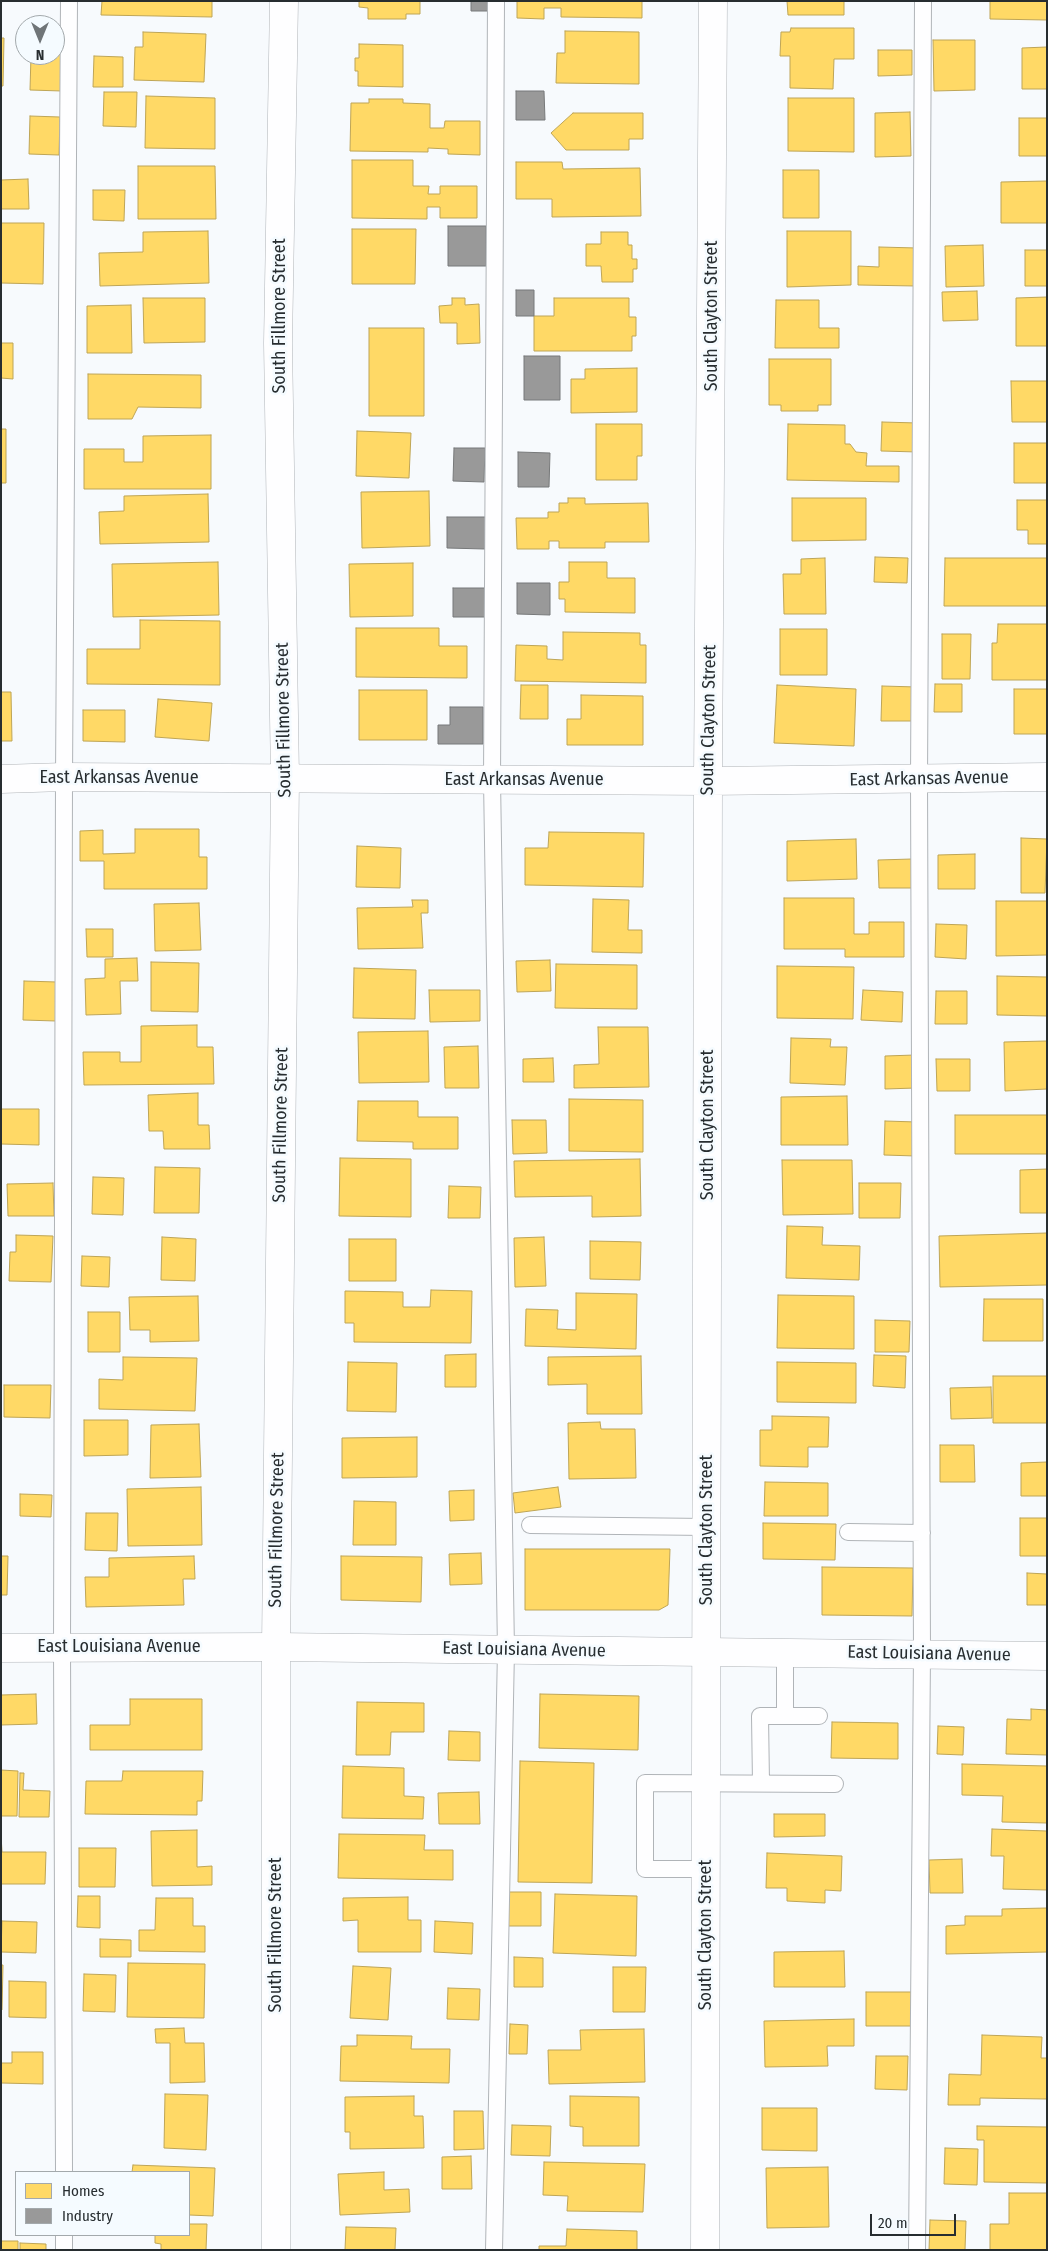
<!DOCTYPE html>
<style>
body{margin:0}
#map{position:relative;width:1048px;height:2251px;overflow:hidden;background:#f7fafd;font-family:"Fira Sans Condensed",sans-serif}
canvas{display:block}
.frame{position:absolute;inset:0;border:2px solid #272d30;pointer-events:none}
.legend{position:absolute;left:15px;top:2171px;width:175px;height:65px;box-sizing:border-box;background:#f5fbff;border:1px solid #a3a9ac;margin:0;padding:6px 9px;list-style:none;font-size:15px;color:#272d30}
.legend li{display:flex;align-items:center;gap:10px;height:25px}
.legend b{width:25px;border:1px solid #a3a9ac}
.north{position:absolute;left:15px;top:15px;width:50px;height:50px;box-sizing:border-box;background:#f5fbff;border:1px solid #a3a9ac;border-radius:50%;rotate:180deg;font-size:14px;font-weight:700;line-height:20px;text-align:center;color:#272d30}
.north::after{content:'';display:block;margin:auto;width:18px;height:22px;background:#707578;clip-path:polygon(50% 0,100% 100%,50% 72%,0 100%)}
.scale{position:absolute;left:870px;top:2214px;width:86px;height:22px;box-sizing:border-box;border:2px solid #272d30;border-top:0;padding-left:6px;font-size:15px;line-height:18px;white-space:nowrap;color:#272d30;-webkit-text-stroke:4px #f5fbff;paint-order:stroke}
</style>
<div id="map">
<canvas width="1048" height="2251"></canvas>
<div class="frame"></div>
<ul class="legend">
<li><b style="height:14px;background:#ffd966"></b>Homes</li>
<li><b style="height:14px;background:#999"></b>Industry</li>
</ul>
<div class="north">N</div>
<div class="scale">20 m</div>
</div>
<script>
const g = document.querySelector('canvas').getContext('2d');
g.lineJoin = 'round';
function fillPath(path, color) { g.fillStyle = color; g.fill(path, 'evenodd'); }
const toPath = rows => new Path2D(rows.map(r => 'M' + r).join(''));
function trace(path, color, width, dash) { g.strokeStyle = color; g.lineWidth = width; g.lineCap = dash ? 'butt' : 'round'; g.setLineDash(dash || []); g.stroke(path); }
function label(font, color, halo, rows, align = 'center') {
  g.font = font + ' "Fira Sans Condensed",sans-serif'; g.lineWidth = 5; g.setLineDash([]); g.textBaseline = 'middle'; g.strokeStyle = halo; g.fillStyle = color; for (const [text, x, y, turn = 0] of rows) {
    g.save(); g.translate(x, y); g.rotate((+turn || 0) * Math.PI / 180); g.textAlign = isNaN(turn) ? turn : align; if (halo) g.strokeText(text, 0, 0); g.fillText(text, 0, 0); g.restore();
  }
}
const homes = toPath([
 [102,1,212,1,212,17,101,15,102,1],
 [359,1,420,1,420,14,406,14,406,19,368,19,368,8,359,7,359,1],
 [517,1,642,1,642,18,561,17,561,8,544,8,544,19,517,18,517,1],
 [787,1,844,1,844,15,788,15,787,1],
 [990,1,1047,1,1047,20,990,19,990,1],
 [791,28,854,28,854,59,834,59,833,89,790,88,790,56,780,56,781,32,790,32,791,28],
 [565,31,639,32,639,84,556,83,557,53,565,53,565,31],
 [143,32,206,34,204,82,134,80,135,47,143,47,143,32],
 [1,38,4,38,3,86,1,86,1,38],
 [933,40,975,40,975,90,934,91,933,40],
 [359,44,403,45,403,87,358,86,358,71,355,71,355,58,359,58,359,44],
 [1047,47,1047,89,1022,89,1022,48,1047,47],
 [878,50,912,50,912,75,878,76,878,50],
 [55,53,63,53,62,91,30,90,31,55,55,55,55,53],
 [94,56,123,57,123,87,93,87,94,56],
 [104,92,137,92,136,127,103,126,104,92],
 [146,96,215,98,215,149,145,148,146,96],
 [788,98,854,98,854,152,788,151,788,98],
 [369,99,403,99,403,103,430,104,430,128,444,128,445,121,480,121,480,155,448,154,448,149,428,148,428,152,350,151,351,103,369,103,369,99],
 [910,112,911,156,875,157,875,113,910,112],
 [573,113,643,113,643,139,629,139,629,150,566,150,551,133,573,113],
 [30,116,60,117,59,155,29,154,30,116],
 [1019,118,1047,118,1047,156,1019,156,1019,118],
 [352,160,413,160,413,186,429,186,428,194,440,194,440,186,477,186,477,218,440,218,440,207,427,207,427,219,352,218,352,160],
 [516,162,562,162,563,169,640,168,641,216,552,217,552,199,516,199,516,162],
 [138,166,215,166,216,219,138,219,138,166],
 [783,170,819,170,819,218,783,218,783,170],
 [28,179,29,209,1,209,1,180,28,179],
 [1047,181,1047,223,1001,223,1001,182,1047,181],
 [93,190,125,190,124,221,93,220,93,190],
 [1,223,44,223,43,284,1,283,1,223],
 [352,229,416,229,415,284,352,284,352,229],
 [208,231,209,283,100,286,99,253,143,252,143,232,208,231],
 [787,231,851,231,851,285,787,287,787,231],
 [601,232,628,232,628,245,632,245,632,259,637,259,637,269,633,269,633,282,602,282,601,266,586,266,586,244,601,244,601,232],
 [983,245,984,286,946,287,945,246,983,245],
 [879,247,917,248,916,286,858,285,858,266,879,267,879,247],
 [1025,250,1047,250,1047,286,1025,286,1025,250],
 [977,291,978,320,943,321,942,292,977,291],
 [1047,297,1047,346,1016,346,1016,298,1047,297],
 [143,298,205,298,205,342,144,343,143,298],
 [452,298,465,298,465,305,479,304,480,343,457,344,457,323,440,323,439,306,452,305,452,298],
 [554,298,629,298,629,317,636,317,636,336,632,336,632,351,534,351,534,316,554,316,554,298],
 [776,300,819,300,819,328,839,328,839,348,775,348,776,300],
 [131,305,132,353,87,353,87,306,131,305],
 [369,328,424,328,424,416,369,416,369,328],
 [1,343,13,343,13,379,1,378,1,343],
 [769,359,831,359,831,405,818,405,818,411,781,411,781,405,769,405,769,359],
 [637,368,637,412,571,413,571,379,585,379,585,369,637,368],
 [88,374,201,375,201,408,138,407,132,419,88,419,88,374],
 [1011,381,1047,381,1047,422,1012,422,1011,381],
 [882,422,918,423,918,452,881,451,882,422],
 [596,424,642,424,642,456,637,456,637,480,596,480,596,424],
 [788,424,845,425,845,444,850,444,856,452,867,453,866,466,899,466,899,482,787,480,788,424],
 [1,429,6,429,6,483,1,483,1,429],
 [357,431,411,433,409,478,356,476,357,431],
 [211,435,211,489,84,489,84,449,124,449,124,462,143,462,143,436,211,435],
 [1014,443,1047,443,1047,483,1014,483,1014,443],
 [429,491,430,546,362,548,361,492,429,491],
 [208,494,209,542,100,544,99,512,124,511,124,496,208,494],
 [568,498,585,498,585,504,648,503,649,542,605,542,605,548,559,548,559,541,549,541,549,549,517,549,516,518,548,518,548,512,559,512,559,503,568,503,568,498],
 [792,498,866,498,866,540,792,541,792,498],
 [1017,500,1047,500,1047,544,1028,544,1028,530,1017,530,1017,500],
 [875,557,908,558,907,583,874,582,875,557],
 [825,558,826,614,784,614,783,574,801,574,801,559,825,558],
 [945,558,1047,558,1047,606,944,606,945,558],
 [218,562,219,615,113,617,112,564,218,562],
 [569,562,607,562,607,578,635,578,635,613,565,612,565,599,559,599,559,582,569,582,569,562],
 [413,563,413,616,350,617,349,564,413,563],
 [140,620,220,621,220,685,87,684,87,649,140,649,140,620],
 [998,624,1047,624,1047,680,992,680,992,643,997,643,998,624],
 [356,628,439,628,439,646,467,646,467,678,356,677,356,628],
 [780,629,827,629,827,675,780,675,780,629],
 [563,632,640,633,640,645,646,645,646,683,515,681,516,645,547,646,547,659,563,660,563,632],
 [942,634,971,634,970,679,942,679,942,634],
 [935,684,962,684,962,712,934,712,935,684],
 [521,685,548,685,548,719,520,719,521,685],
 [777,685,856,689,854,746,774,743,777,685],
 [882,686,917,687,916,721,881,721,882,686],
 [1014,689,1047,689,1047,734,1014,734,1014,689],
 [359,690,427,690,427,740,359,740,359,690],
 [1,692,11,692,12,741,1,741,1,692],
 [581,695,643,696,643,745,567,745,567,719,581,719,581,695],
 [158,699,212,703,209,741,155,737,158,699],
 [83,710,125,710,125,742,83,741,83,710],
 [135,829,199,829,199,857,207,857,207,889,104,889,104,861,80,861,80,831,103,830,103,854,135,853,135,829],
 [549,832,644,833,643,887,525,885,525,848,548,848,549,832],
 [1021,838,1047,839,1045,893,1021,893,1021,838],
 [856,839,857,879,787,881,787,841,856,839],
 [357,846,401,848,400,888,356,887,357,846],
 [975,854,975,889,938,889,938,855,975,854],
 [912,859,912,888,879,888,878,860,912,859],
 [784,898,854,898,854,934,869,934,869,922,904,922,904,957,845,957,845,949,784,949,784,898],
 [593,899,629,900,628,930,642,930,642,953,592,952,593,899],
 [412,900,428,900,428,913,421,913,423,948,358,949,357,908,413,907,412,900],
 [996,901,1047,901,1047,955,996,956,996,901],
 [199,903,201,950,155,951,154,904,199,903],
 [936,924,967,925,966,959,935,957,936,924],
 [86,929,113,929,113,957,87,957,86,929],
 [137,958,138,981,120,981,121,1014,86,1015,85,979,105,978,105,959,137,958],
 [550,960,551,991,517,992,516,961,550,960],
 [151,962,199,963,198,1012,151,1011,151,962],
 [556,964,637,965,637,1009,555,1008,556,964],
 [777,966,854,967,853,1019,777,1018,777,966],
 [354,968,416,970,415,1019,353,1018,354,968],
 [997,976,1047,977,1047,1016,997,1015,997,976],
 [24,981,57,982,56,1021,23,1020,24,981],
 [429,990,480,990,480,1021,430,1022,429,990],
 [863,990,903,992,902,1022,861,1020,863,990],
 [936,991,967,991,967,1024,935,1024,936,991],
 [197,1025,197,1047,213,1047,214,1084,84,1085,83,1052,120,1052,120,1062,141,1062,141,1026,197,1025],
 [598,1027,648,1027,649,1087,574,1088,574,1065,599,1064,598,1027],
 [428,1031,429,1082,359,1083,358,1032,428,1031],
 [791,1038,831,1039,830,1047,847,1047,845,1085,790,1083,791,1038],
 [1047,1041,1047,1089,1005,1091,1004,1042,1047,1041],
 [478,1046,479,1088,445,1088,444,1047,478,1046],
 [915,1055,916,1088,885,1089,885,1056,915,1055],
 [553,1058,554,1082,523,1082,523,1059,553,1058],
 [936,1059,970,1059,970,1091,937,1091,936,1059],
 [198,1093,198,1125,209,1125,210,1149,164,1149,163,1131,149,1131,148,1095,198,1093],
 [847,1096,848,1145,781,1145,781,1097,847,1096],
 [569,1099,643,1100,643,1152,569,1151,569,1099],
 [358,1101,418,1101,418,1117,458,1117,458,1149,413,1149,413,1142,357,1141,358,1101],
 [1,1109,39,1109,39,1145,1,1144,1,1109],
 [955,1115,1047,1115,1047,1154,955,1154,955,1115],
 [512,1120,546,1120,547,1153,513,1154,512,1120],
 [885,1121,917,1122,916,1156,884,1155,885,1121],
 [340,1158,411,1159,411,1217,339,1216,340,1158],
 [640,1159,641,1216,592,1217,592,1196,515,1197,514,1161,640,1159],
 [782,1160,852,1160,853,1214,783,1215,782,1160],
 [155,1167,200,1168,199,1213,154,1213,155,1167],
 [1047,1169,1047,1213,1020,1213,1020,1170,1047,1169],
 [93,1177,124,1178,123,1215,92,1214,93,1177],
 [53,1183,54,1216,8,1216,7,1184,53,1183],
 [859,1183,901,1183,900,1218,859,1218,859,1183],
 [449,1186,481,1187,480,1218,448,1218,449,1186],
 [787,1226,823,1227,822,1245,860,1246,859,1280,786,1278,787,1226],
 [1047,1233,1047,1285,940,1287,939,1236,1047,1233],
 [16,1235,53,1236,51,1282,9,1281,10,1252,16,1252,16,1235],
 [162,1237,196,1239,195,1281,161,1280,162,1237],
 [544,1237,546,1286,515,1287,514,1238,544,1237],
 [349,1239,396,1239,396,1281,349,1281,349,1239],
 [590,1241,641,1242,640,1280,590,1279,590,1241],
 [82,1256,110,1257,109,1287,81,1286,82,1256],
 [431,1290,472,1291,471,1343,354,1342,354,1323,345,1323,345,1291,403,1292,403,1307,430,1307,431,1290],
 [576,1293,637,1294,636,1349,525,1346,526,1309,558,1310,557,1329,576,1330,576,1293],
 [778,1295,854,1296,854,1349,777,1348,778,1295],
 [198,1296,199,1341,150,1342,150,1330,130,1330,129,1297,198,1296],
 [984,1299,1043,1299,1043,1341,983,1341,984,1299],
 [88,1312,120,1312,120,1352,88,1352,88,1312],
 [875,1320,910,1321,909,1352,875,1352,875,1320],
 [476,1354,476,1387,445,1387,445,1355,476,1354],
 [874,1355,906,1356,905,1388,873,1386,874,1355],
 [641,1356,642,1414,587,1414,587,1384,548,1385,548,1357,641,1356],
 [123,1357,197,1358,195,1411,99,1409,99,1379,123,1380,123,1357],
 [348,1362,397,1363,396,1412,347,1411,348,1362],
 [777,1362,856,1363,856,1403,777,1402,777,1362],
 [993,1376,1047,1376,1047,1423,993,1423,993,1376],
 [4,1385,51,1385,50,1418,4,1417,4,1385],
 [991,1387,992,1418,951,1419,950,1388,991,1387],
 [772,1416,829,1417,828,1447,808,1447,808,1467,760,1466,760,1430,772,1430,772,1416],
 [84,1420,128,1420,128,1455,84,1456,84,1420],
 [600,1422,601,1429,635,1429,636,1478,569,1479,568,1423,600,1422],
 [199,1424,201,1477,150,1478,151,1425,199,1424],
 [417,1437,417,1477,342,1478,342,1438,417,1437],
 [940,1445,974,1445,975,1482,940,1482,940,1445],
 [1047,1462,1047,1496,1021,1496,1021,1463,1047,1462],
 [765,1482,828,1483,828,1516,764,1516,765,1482],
 [201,1487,202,1545,128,1546,127,1489,201,1487],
 [558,1487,561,1507,515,1513,513,1493,558,1487],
 [474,1490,474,1520,450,1521,449,1491,474,1490],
 [20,1494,52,1495,51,1517,20,1516,20,1494],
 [354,1501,396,1502,396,1545,353,1545,354,1501],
 [86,1513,118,1513,117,1551,85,1550,86,1513],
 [1020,1518,1047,1518,1047,1556,1020,1556,1020,1518],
 [763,1523,836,1524,835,1560,763,1559,763,1523],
 [525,1549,670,1549,668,1605,659,1610,525,1610,525,1549],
 [481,1553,482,1584,450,1585,449,1554,481,1553],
 [1,1556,8,1556,7,1595,1,1595,1,1556],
 [194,1556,195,1579,183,1579,184,1605,86,1607,85,1577,109,1577,109,1558,194,1556],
 [341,1556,422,1557,421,1602,341,1600,341,1556],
 [822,1567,913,1568,912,1616,822,1615,822,1567],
 [1027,1573,1047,1574,1047,1605,1027,1605,1027,1573],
 [36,1694,37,1724,1,1725,1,1695,36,1694],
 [540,1694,639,1696,638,1750,539,1748,540,1694],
 [130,1699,202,1699,202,1750,90,1750,90,1725,130,1725,130,1699],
 [357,1702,424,1703,424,1732,391,1732,390,1755,356,1755,357,1702],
 [1031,1709,1047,1710,1047,1755,1006,1754,1007,1719,1031,1720,1031,1709],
 [832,1722,898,1723,898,1759,831,1758,832,1722],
 [938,1726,964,1727,963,1755,937,1754,938,1726],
 [449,1731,480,1732,480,1761,448,1760,449,1731],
 [520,1761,594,1763,592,1883,518,1882,520,1761],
 [962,1764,1047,1766,1047,1823,1002,1822,1003,1796,962,1795,962,1764],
 [343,1766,404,1768,404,1796,424,1797,423,1819,342,1818,343,1766],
 [1,1770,18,1771,17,1816,1,1816,1,1770],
 [123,1771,203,1771,202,1801,197,1801,197,1815,85,1814,86,1781,122,1781,123,1771],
 [20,1773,24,1773,23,1790,50,1791,49,1817,19,1817,20,1773],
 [479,1792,480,1824,439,1824,438,1793,479,1792],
 [774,1814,825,1814,825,1836,774,1837,774,1814],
 [992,1829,1047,1831,1047,1890,1003,1889,1004,1856,991,1856,992,1829],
 [197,1830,197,1867,212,1866,212,1885,152,1886,151,1831,197,1830],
 [339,1834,425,1835,424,1850,453,1850,453,1880,338,1878,339,1834],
 [1,1835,2,1852,46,1852,45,1884,1,1884,1,1835],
 [79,1848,116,1848,115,1887,79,1887,79,1848],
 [767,1853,842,1856,841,1891,825,1890,825,1903,787,1901,787,1888,766,1888,767,1853],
 [962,1859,963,1893,930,1893,929,1860,962,1859],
 [506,1892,541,1892,541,1926,506,1926,506,1892],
 [555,1894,637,1896,636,1956,553,1953,555,1894],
 [78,1896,100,1896,100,1928,77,1927,78,1896],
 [408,1897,408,1920,421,1920,421,1952,358,1952,358,1920,343,1921,343,1898,408,1897],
 [156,1898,193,1898,193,1926,205,1926,205,1952,139,1951,139,1930,155,1930,156,1898],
 [1047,1908,1047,1952,946,1954,946,1926,965,1925,965,1916,1002,1916,1002,1909,1047,1908],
 [2,1921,37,1922,36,1953,1,1952,2,1921],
 [435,1921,473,1923,472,1954,434,1952,435,1921],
 [100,1939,131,1940,131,1957,100,1957,100,1939],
 [844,1951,845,1987,774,1987,774,1952,844,1951],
 [514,1957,543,1958,543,1987,514,1987,514,1957],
 [128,1963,205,1964,204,2018,127,2017,128,1963],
 [1,1965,3,1965,2,2010,1,2010,1,1965],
 [353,1966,391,1968,388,2020,350,2018,353,1966],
 [613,1967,646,1967,645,2012,613,2012,613,1967],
 [84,1974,116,1975,115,2012,83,2011,84,1974],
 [9,1981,46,1982,46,2018,9,2017,9,1981],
 [448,1988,480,1989,479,2020,447,2019,448,1988],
 [866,1992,915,1992,915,2026,866,2026,866,1992],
 [854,2019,854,2046,827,2046,828,2066,765,2067,764,2021,854,2019],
 [510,2024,528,2025,527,2054,509,2054,510,2024],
 [184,2028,185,2043,204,2043,205,2082,170,2083,170,2043,156,2043,155,2029,184,2028],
 [644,2029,645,2082,549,2084,548,2050,581,2050,580,2030,644,2029],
 [357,2035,412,2036,411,2049,450,2049,449,2083,340,2081,341,2046,357,2046,357,2035],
 [982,2035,1042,2037,1041,2058,1047,2058,1047,2099,980,2098,980,2105,948,2105,949,2074,981,2075,982,2035],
 [12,2052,43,2052,43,2084,1,2083,1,2063,12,2063,12,2052],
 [876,2056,908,2056,907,2090,875,2089,876,2056],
 [165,2094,208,2095,206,2150,164,2148,165,2094],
 [414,2096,414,2116,423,2116,424,2148,350,2149,350,2132,345,2132,345,2097,414,2096],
 [570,2096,639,2097,639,2146,583,2146,583,2127,570,2126,570,2096],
 [762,2108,817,2108,817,2151,762,2150,762,2108],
 [454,2111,483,2111,484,2149,454,2150,454,2111],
 [512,2125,551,2126,550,2156,511,2155,512,2125],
 [977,2126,1047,2127,1047,2183,984,2182,984,2140,977,2140,977,2126],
 [945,2148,978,2149,977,2185,944,2184,945,2148],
 [471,2156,472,2189,442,2189,442,2157,471,2156],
 [544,2162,645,2164,643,2212,567,2211,568,2196,543,2195,544,2162],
 [133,2165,215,2168,213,2216,189,2215,189,2172,132,2172,133,2165],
 [828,2167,829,2227,767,2228,766,2168,828,2167],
 [384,2172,384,2190,409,2189,410,2212,340,2215,338,2174,384,2172],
 [1009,2193,1047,2193,1047,2250,990,2250,990,2224,1009,2224,1009,2193],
 [930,2220,966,2221,965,2250,929,2250,930,2220],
 [189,2224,207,2224,206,2250,161,2250,161,2244,155,2243,155,2235,189,2235,189,2224],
 [346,2227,396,2228,395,2250,345,2250,346,2227],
 [567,2229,637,2231,637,2250,539,2250,539,2246,566,2246,567,2229],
 [1,2241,18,2241,18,2250,1,2250,1,2241],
 [20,2243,46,2244,46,2250,20,2250,20,2243]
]);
fillPath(homes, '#ffd966');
trace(homes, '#bea556', 1);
const industry = toPath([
 [471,1,490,1,490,11,471,11,471,1],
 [516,91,544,91,545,120,516,120,516,91],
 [448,226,486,226,486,266,448,266,448,226],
 [516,290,534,290,534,316,516,316,516,290],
 [524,356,560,356,560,400,524,400,524,356],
 [454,448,485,448,484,482,453,481,454,448],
 [518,452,550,453,549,487,518,487,518,452],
 [447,517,486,517,485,549,447,548,447,517],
 [517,583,550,583,550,615,517,614,517,583],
 [453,588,485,588,485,617,453,617,453,588],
 [450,707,483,707,483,744,438,744,438,725,450,725,450,707]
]);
fillPath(industry, '#999');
trace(industry, '#77797a', 1);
const service = toPath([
 [530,1525,707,1527],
 [848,1532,922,1533],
 [785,1653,785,1715],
 [761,1783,760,1716,819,1716],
 [707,1869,645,1869,645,1783,835,1784],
 [64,2172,62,1648,64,777,69,1],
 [64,2235,64,2250],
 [494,2250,506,1650,492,780,496,1],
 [917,2250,922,1654,919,779,923,1]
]);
const minor = toPath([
 [1,779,64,777,708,781,1047,777],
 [276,2250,276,1647,285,778,278,343,284,1],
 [705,2250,708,781,713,1]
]);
const tertiary = toPath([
 [1,1648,276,1647,1047,1656]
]);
trace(service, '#b0b4b8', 18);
trace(minor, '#b0b4b8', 29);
trace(tertiary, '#b0b4b8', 29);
trace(service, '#fefeff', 16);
trace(minor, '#fefeff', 28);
trace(tertiary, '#fefeff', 28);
label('18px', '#272d30', '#f5fbff', [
 ["South Fillmore Street",280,316,-90],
 ["South Clayton Street",712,316,-90],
 ["South Fillmore Street",284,720,-91],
 ["South Clayton Street",709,720,-89],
 ["East Arkansas Avenue",119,778],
 ["East Arkansas Avenue",929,779,-1],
 ["East Arkansas Avenue",524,780],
 ["South Fillmore Street",281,1125,-89],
 ["South Clayton Street",708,1125,-90],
 ["South Fillmore Street",277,1530,-89],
 ["South Clayton Street",707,1530,-90],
 ["East Louisiana Avenue",119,1647],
 ["East Louisiana Avenue",524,1650,1],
 ["East Louisiana Avenue",929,1654,1],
 ["South Fillmore Street",276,1935,-90],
 ["South Clayton Street",706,1935,-90]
]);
</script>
